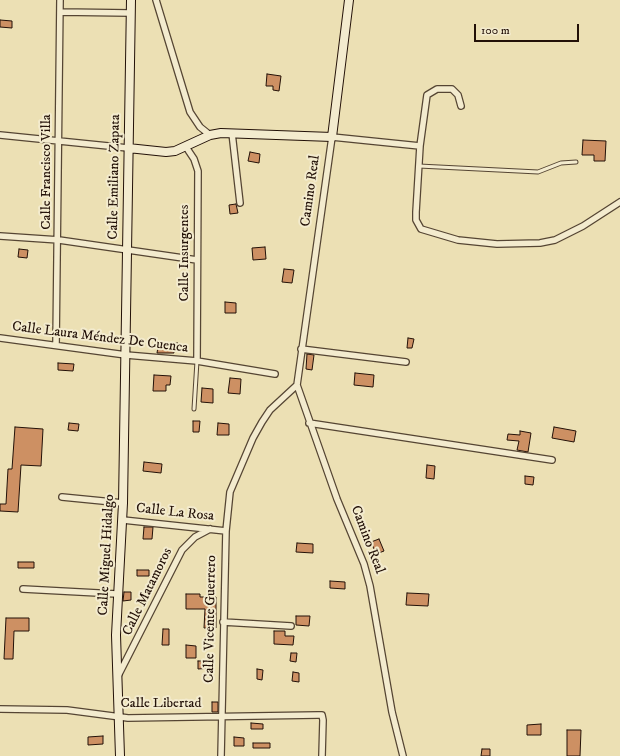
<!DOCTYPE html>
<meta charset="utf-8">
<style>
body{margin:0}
#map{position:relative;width:620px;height:756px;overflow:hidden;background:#ece0b4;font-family:"IM FELL DW Pica",serif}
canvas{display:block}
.scale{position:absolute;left:474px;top:24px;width:105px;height:18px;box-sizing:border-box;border:2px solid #231108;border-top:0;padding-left:5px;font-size:12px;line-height:14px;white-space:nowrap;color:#231108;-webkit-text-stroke:3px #f3ebce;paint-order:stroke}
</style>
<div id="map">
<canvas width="620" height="756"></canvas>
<div class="scale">100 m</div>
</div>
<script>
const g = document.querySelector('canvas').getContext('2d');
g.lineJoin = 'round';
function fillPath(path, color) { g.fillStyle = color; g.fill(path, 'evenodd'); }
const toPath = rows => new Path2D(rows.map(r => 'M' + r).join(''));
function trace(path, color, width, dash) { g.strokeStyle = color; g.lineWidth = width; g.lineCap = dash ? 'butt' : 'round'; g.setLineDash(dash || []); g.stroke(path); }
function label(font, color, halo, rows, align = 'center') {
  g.font = font + ' "IM FELL DW Pica",serif'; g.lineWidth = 4; g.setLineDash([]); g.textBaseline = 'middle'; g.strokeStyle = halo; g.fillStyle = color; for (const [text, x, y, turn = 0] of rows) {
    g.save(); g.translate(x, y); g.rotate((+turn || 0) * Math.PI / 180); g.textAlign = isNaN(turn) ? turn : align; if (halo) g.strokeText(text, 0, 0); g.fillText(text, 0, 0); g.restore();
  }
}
const building = toPath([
 [0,20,12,21,12,28,0,27,0,20],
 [267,74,281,76,279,91,273,90,273,86,266,86,267,74],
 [583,140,606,141,605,161,594,161,594,155,582,155,583,140],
 [250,152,260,154,259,163,248,161,250,152],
 [236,204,238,213,230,214,229,205,236,204],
 [265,247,266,259,253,260,252,248,265,247],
 [19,249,28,250,27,258,18,257,19,249],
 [284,269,294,270,292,283,282,282,284,269],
 [225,302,236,303,236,313,225,313,225,302],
 [408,338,414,339,412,348,407,348,408,338],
 [172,343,178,343,177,350,174,349,174,353,157,353,158,347,172,348,172,343],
 [307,354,314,355,312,370,306,369,307,354],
 [58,363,74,364,73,371,58,370,58,363],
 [355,373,374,375,373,387,354,385,355,373],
 [154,375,171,376,170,385,166,385,166,391,153,391,154,375],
 [230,378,241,379,240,394,228,393,230,378],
 [202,388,213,389,213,403,201,402,202,388],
 [193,421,200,421,199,432,193,432,193,421],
 [69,423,79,424,78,431,68,430,69,423],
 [218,423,229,424,229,435,217,435,218,423],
 [15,427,43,429,41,466,21,465,18,512,0,511,0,504,6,504,8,469,12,469,15,427],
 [554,427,576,431,574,442,552,438,554,427],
 [520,431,531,433,528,452,517,450,519,441,507,440,508,434,520,435,520,431],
 [144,462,162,464,161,473,143,471,144,462],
 [427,465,435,466,434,479,426,478,427,465],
 [525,476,534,477,533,485,525,484,525,476],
 [144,527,153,527,152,539,143,539,144,527],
 [379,539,384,551,376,554,371,542,379,539],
 [297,543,313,544,313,553,296,552,297,543],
 [18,562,34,562,34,568,18,568,18,562],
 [137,570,149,570,149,576,137,576,137,570],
 [330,581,345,582,345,589,330,588,330,581],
 [124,592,131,592,131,600,123,601,124,592],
 [407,593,429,594,428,606,406,605,407,593],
 [186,594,200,594,200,597,216,597,216,628,204,628,205,609,186,609,186,594],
 [296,616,310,616,309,626,296,625,296,616],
 [6,618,29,618,29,631,14,631,13,659,4,659,6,618],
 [163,629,169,629,169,645,162,645,163,629],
 [274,631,285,631,285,636,294,636,293,645,274,644,274,631],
 [186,645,196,646,196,658,186,658,186,645],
 [291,653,297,653,296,662,290,661,291,653],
 [198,661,210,661,211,668,198,669,198,661],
 [257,669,263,670,262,680,257,679,257,669],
 [293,672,299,673,299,682,292,681,293,672],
 [212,702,218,702,218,712,212,712,212,702],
 [251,723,263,724,263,729,251,729,251,723],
 [541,724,541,735,527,735,527,725,541,724],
 [567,730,581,730,580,756,567,756,567,730],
 [103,736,103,744,88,745,88,737,103,736],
 [234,737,244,738,244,746,234,746,234,737],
 [253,743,270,743,270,748,253,748,253,743],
 [482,749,490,749,490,756,481,756,482,749]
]);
fillPath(building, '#cd9063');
trace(building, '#231108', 1);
const lane = toPath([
 [419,166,538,172,561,163,576,162],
 [194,409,197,361]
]);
const street = toPath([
 [156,0,190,112,200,127,210,135],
 [60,12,130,13],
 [461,106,458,95,452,89,437,89,427,95,420,146,416,212,416,220,421,229,458,240,497,244,540,243,555,240,583,226,620,202],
 [232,133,240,203],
 [0,135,128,148],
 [186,147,194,159,198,171,197,361],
 [0,236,59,240,197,260],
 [0,338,126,355,197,361,275,374],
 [56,345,60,0],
 [301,349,406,362],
 [309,423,552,460],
 [62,497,123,503],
 [123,520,226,531],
 [23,589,117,594],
 [223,622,291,626],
 [118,676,182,550,195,537,210,529],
 [0,709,67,710,128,718,318,715,322,715,323,720,322,756],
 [221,756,226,531,230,492,253,438,262,422,270,410,297,385],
 [403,756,392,712,370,586,364,564,337,499,297,385,332,137,420,146]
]);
const secondary = toPath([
 [128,148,166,152,175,151,210,135,221,133,332,137,349,0],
 [120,756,116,635,123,503,131,0]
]);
trace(lane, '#554533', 5);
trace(street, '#554533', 8);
trace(secondary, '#231108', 10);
trace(lane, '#f3ebce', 3);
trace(street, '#f3ebce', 5.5);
trace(secondary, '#f3ebce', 8);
label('14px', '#231108', '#f3ebce', [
 ["Calle Francisco Villa",47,172,-90],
 ["Calle Emiliano Zapata",115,177,-89],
 ["Camino Real",311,191,-82],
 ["Calle Insurgentes",185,253,-90],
 ["Calle Laura Méndez De Cuenca",100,338,7],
 ["Calle La Rosa",175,513,6],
 ["Camino Real",367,540,69],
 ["Calle Miguel Hidalgo",107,555,-87],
 ["Calle Matamoros",148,592,-64],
 ["Calle Vicente Guerrero",211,619,-89],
 ["Calle Libertad",161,704]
]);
</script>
